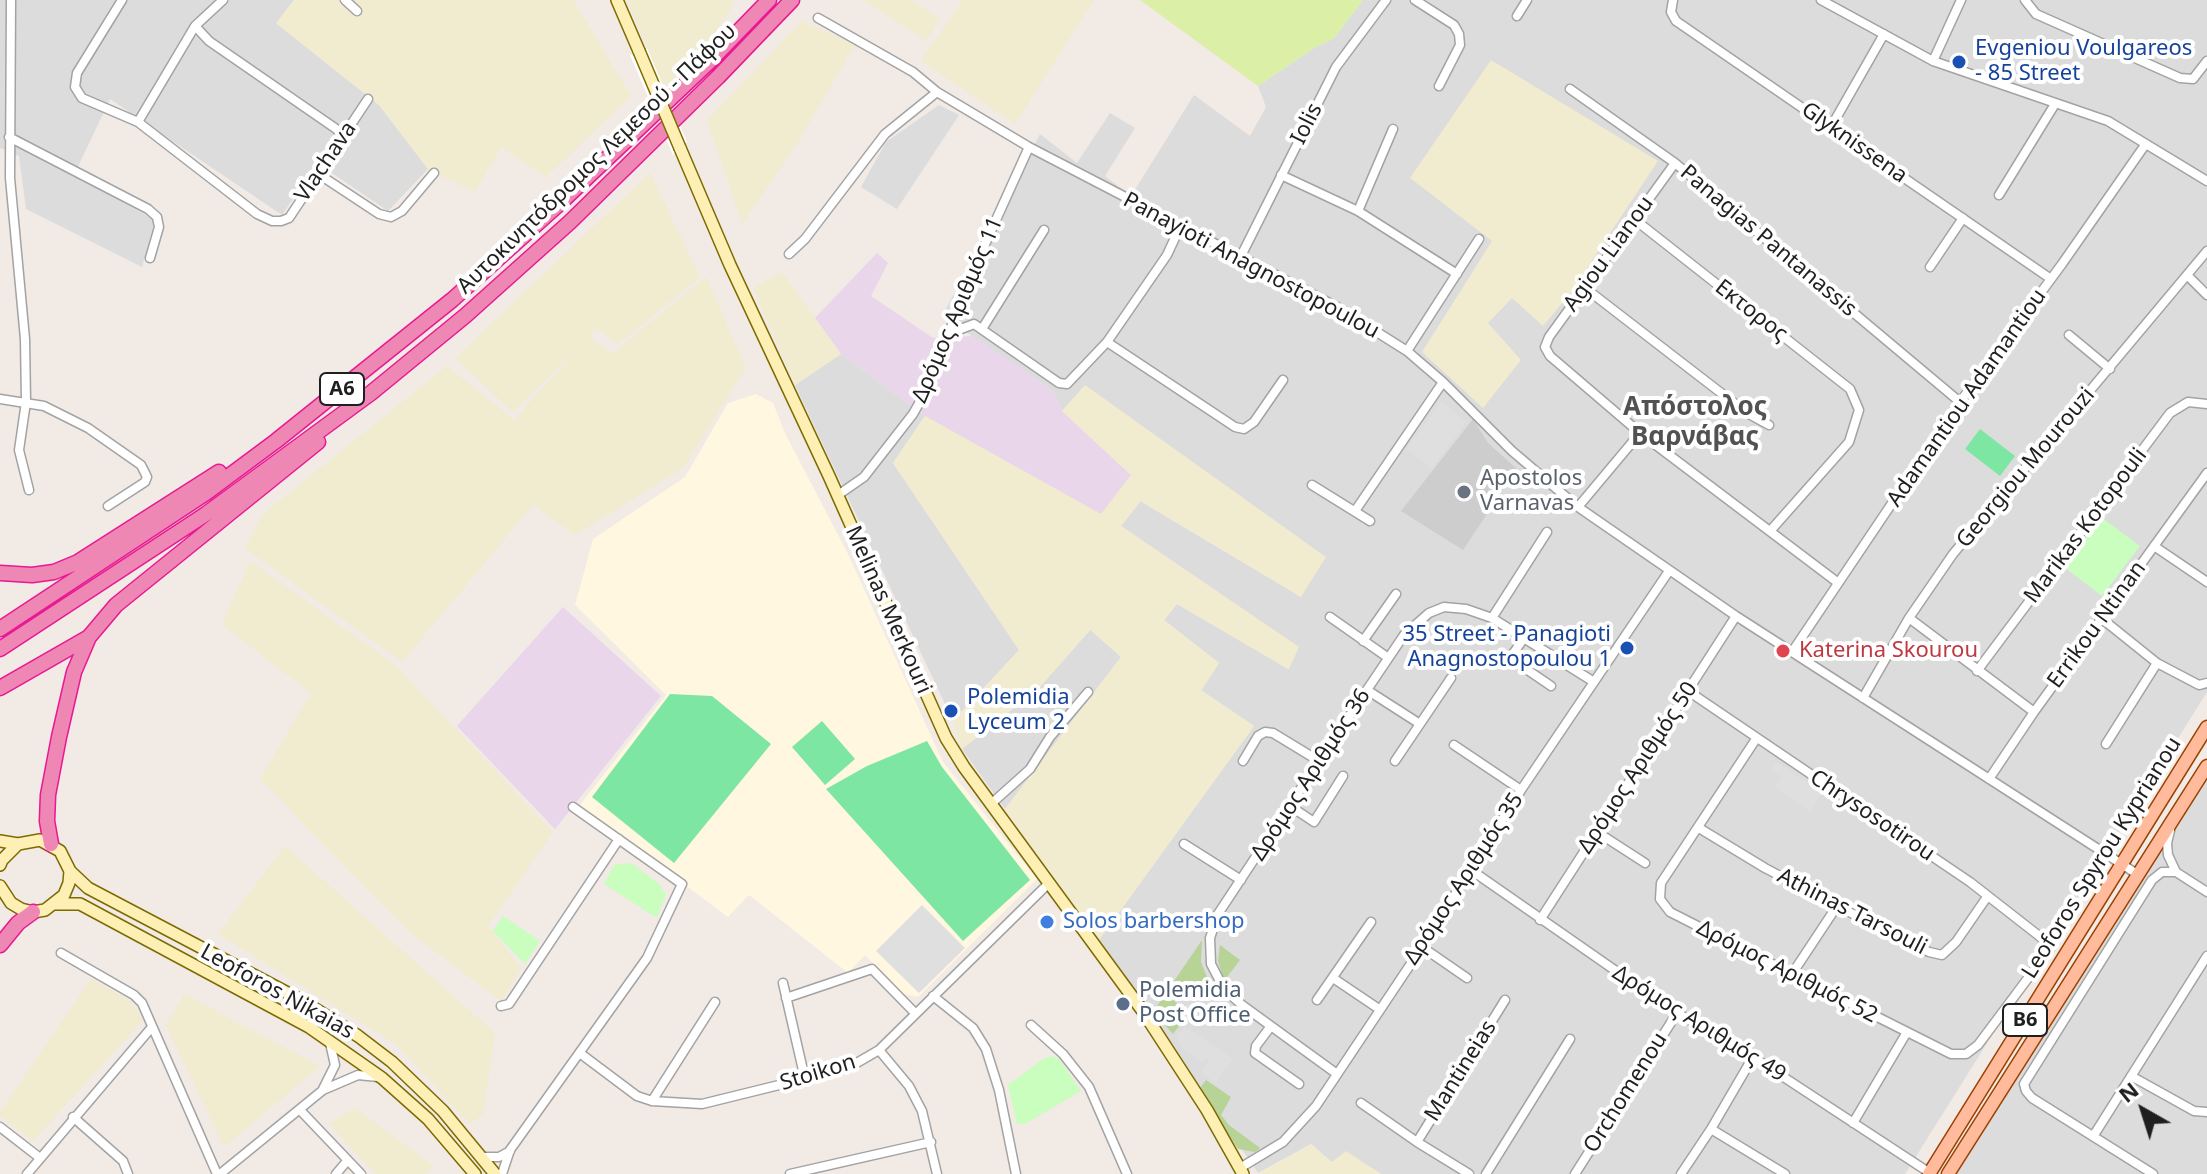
<!DOCTYPE html>
<meta charset="utf-8">
<style>
body{margin:0}
#map{position:relative;width:2207px;height:1174px;overflow:hidden;background:#f1eae5;font-family:"Noto Sans",sans-serif}
canvas{display:block}
.north{position:absolute;left:2103px;top:1070px;width:80px;height:80px;-webkit-text-stroke:6px #fff;paint-order:stroke;rotate:321deg;font-size:22px;font-weight:700;line-height:32px;text-align:center;color:#1f1f1f}
.north::after{content:'';display:block;margin:auto;width:28px;height:36px;background:#1f1f1f;clip-path:polygon(50% 0,100% 100%,50% 72%,0 100%)}
</style>
<div id="map">
<canvas width="2207" height="1174"></canvas>
<div class="north">N</div>
</div>
<script>
const g = document.querySelector('canvas').getContext('2d');
g.lineJoin = 'round';
function fillPath(path, color) { g.fillStyle = color; g.fill(path, 'evenodd'); }
const toPath = rows => new Path2D(rows.map(r => 'M' + r).join(''));
function trace(path, color, width, dash) { g.strokeStyle = color; g.lineWidth = width; g.lineCap = dash ? 'butt' : 'round'; g.setLineDash(dash || []); g.stroke(path); }
function label(font, color, halo, rows, align = 'center') {
  g.font = font + ' "Noto Sans",sans-serif'; g.lineWidth = 8; g.setLineDash([]); g.textBaseline = 'middle'; g.strokeStyle = halo; g.fillStyle = color; for (const [text, x, y, turn = 0] of rows) {
    g.save(); g.translate(x, y); g.rotate((+turn || 0) * Math.PI / 180); g.textAlign = isNaN(turn) ? turn : align; if (halo) g.strokeText(text, 0, 0); g.fillText(text, 0, 0); g.restore();
  }
}
fillPath(toPath([
 [0,0,294,0,277,24,379,105,428,169,388,211,317,163,282,215,110,99,74,175,155,220,142,267,26,209,19,156,0,148],
 [1363,0,2207,0,2207,692,1905,1174,1381,1174,1346,1152,1332,1163,1311,1144,1258,1173,1099,940,1254,726,1201,690,1219,663,1164,620,1177,604,1288,669,1298,647,1121,526,1140,501,1301,597,1085,386,1062,411,1053,391,942,316,1040,134,1077,163,1110,113,1135,128,1105,176,1131,196,1194,95,1250,136,1266,107,1258,86,1314,48,1334,38],
 [939,105,959,115,897,209,861,187,886,142],
 [841,354,925,416,893,463,1019,650,953,721,795,385],
 [1091,629,1121,657,1005,809,962,749,1039,688],
 [2207,767,2207,1174,1950,1174]
]), '#dddcdc');
fillPath(toPath([
 [877,253,888,263,871,296,933,338,974,336,1053,391,1062,411,1131,475,1101,515,925,416,841,354,815,318],
 [563,607,661,696,555,829,457,726]
]), '#e9d6ea');
fillPath(toPath([
 [756,394,773,403,786,435,848,554,943,762,1037,879,918,997,903,994,865,955,848,973,749,895,728,917,579,806,666,695,575,605,593,539,685,477,728,403]
]), '#fff7e0');
fillPath(toPath([
 [1473,419,1488,443,1517,469,1463,550,1401,511]
]), '#cdcdcd');
fillPath(toPath([
 [294,0,573,0,631,96,546,177,501,147,475,192,428,169,379,105,276,23],
 [627,0,730,0,734,4,703,51,664,88],
 [864,0,911,0,940,19,926,41],
 [963,0,1094,0,1015,124,921,61],
 [802,21,855,45,795,147,742,224,707,120],
 [1491,60,1658,161,1569,295,1543,326,1512,298,1488,323,1521,360,1483,408,1422,352,1492,241,1410,178],
 [650,173,700,277,618,344,596,329,589,336,612,354,706,277,746,368,683,468,575,535,533,505,402,662,245,548,262,515,447,366,514,420,581,345,513,412,455,358],
 [782,272,841,354,795,385,753,288],
 [1085,385,1326,557,1301,597,1141,501,1121,526,1299,647,1289,669,1177,604,1164,620,1219,663,1201,691,1254,726,1099,940,1005,809,1121,657,1090,630,1039,688,962,749,953,721,1019,650,893,463,925,416,1101,514,1131,475,1062,411],
 [250,561,395,665,553,832,488,926,521,968,501,1001,408,931,260,779,311,693,222,625],
 [285,846,495,1033,483,1114,470,1124,397,1045,218,934],
 [91,979,130,1001,143,1020,33,1141,0,1116,0,1112],
 [184,994,320,1066,224,1147,166,1025],
 [355,1108,434,1166,425,1174,376,1174,329,1124],
 [1311,1144,1332,1162,1346,1151,1381,1174,1258,1174]
]), '#f1ebcf');
fillPath(toPath([
 [1140,0,1363,0,1334,38,1314,48,1258,86]
]), '#dcefa7');
fillPath(toPath([
 [1202,940,1201,962,1210,985,1202,997,1184,986,1174,1000,1181,1010,1182,1022,1173,1034,1153,1012],
 [1220,945,1240,960,1224,981,1218,961],
 [1206,1080,1231,1097,1221,1115,1229,1125,1260,1148,1255,1152,1238,1149,1207,1103,1201,1087]
]), '#b7d396');
fillPath(toPath([
 [2101,517,2140,546,2102,596,2064,567],
 [626,863,634,865,659,884,666,894,657,918,604,884,614,865],
 [503,916,540,941,525,964,493,931],
 [1052,1056,1059,1059,1081,1091,1025,1124,1017,1124,1008,1085,1043,1059]
]), '#c9febf');
fillPath(toPath([
 [1980,429,2015,456,2000,476,1965,449],
 [670,694,712,696,771,744,674,863,592,797],
 [822,721,855,759,825,785,792,747],
 [927,741,942,767,1030,880,963,941,826,789,867,766]
]), '#7de6a3');
fillPath(toPath([
 [1441,402,1467,422,1432,468,1406,449],
 [1776,762,1823,792,1811,811,1774,787,1781,777,1771,770],
 [922,905,965,948,919,993,876,951],
 [1184,1026,1233,1059,1216,1083,1201,1073,1210,1060,1206,1058,1202,1063,1183,1049,1177,1037]
]), '#dfdfdf');
fillPath(toPath([
 [647,48,687,142,673,155,630,55]
]), '#fff');
const minor = toPath([
 [11,0,10,178,25,339,26,402,19,450,29,490],
 [122,0,77,73,75,87,82,98,138,122,257,214,272,221,281,221,289,218,368,99],
 [345,0,357,11],
 [1415,0,1454,25,1459,34,1460,45,1439,86],
 [1673,0,1671,12,1676,21,2051,279],
 [1821,0,1933,61,2108,121,2207,181],
 [2025,0,2036,14,2180,78,2193,79,2207,61],
 [1517,16,1527,0],
 [818,18,913,72,937,92,1029,147,1337,307,1407,351,1443,382,1512,451,1578,507,1736,616,2137,874],
 [195,26,209,41,345,135],
 [1933,61,1961,0],
 [1570,89,1675,163,1960,402],
 [138,122,195,26,223,0],
 [1831,127,1884,34],
 [9,137,148,209,157,217,159,227,150,258],
 [1675,163,1549,337,1545,347,1550,356,1640,433,1837,582],
 [320,175,379,214,391,217,402,211,434,173],
 [1281,175,1358,211,1457,274],
 [1999,195,2055,104],
 [1358,211,1393,129],
 [1634,219,1850,389,1859,410,1849,442,1771,530],
 [789,254,805,239,885,134,937,92],
 [1241,256,1336,67,1386,0],
 [1930,267,1963,218],
 [2187,275,2207,295],
 [1585,288,1747,413,1769,425],
 [982,329,1044,230],
 [948,334,974,324,1059,383,1067,384,1107,342,1167,255,1180,227],
 [2069,335,2110,369],
 [1107,342,1235,427,1244,429,1254,422,1283,380],
 [1407,351,1479,239],
 [0,399,44,406,88,428,141,465,147,477,145,482,108,506],
 [1312,485,1370,521],
 [838,495,864,477,913,414,930,384,967,284,1029,147],
 [1578,507,1640,433],
 [1355,511,1443,382],
 [2154,546,2207,582],
 [1330,617,1387,657],
 [1492,618,1547,532],
 [1909,618,2034,712],
 [2101,618,2157,663,2199,685,2207,683],
 [1524,638,1510,658,1551,686],
 [1363,641,1396,594],
 [1792,652,1960,402,2062,264,2145,145],
 [1977,671,2170,413,2188,402,2207,404],
 [1367,690,1420,724],
 [1688,691,1970,882,2052,946,1978,1045,1966,1054,1951,1054,1792,974,1670,912,1660,899,1661,883,1756,739],
 [1863,698,1909,618,1953,554,2207,251],
 [2106,744,2157,663],
 [1454,745,1521,790],
 [1243,761,1258,736,1265,732,1273,733,1319,761],
 [1395,761,1451,678],
 [1989,779,2034,712,2207,473],
 [991,804,1030,769,1050,737,1088,692],
 [1290,806,1314,822,1343,776],
 [1699,828,1765,868,1837,906,1929,952,1942,955,1956,942,1987,897],
 [2170,831,2167,843,2168,855,2176,872],
 [1597,832,1645,863],
 [1184,844,1241,880],
 [1471,870,1672,1010,1753,1057,1930,1173],
 [2176,872,2207,892],
 [1540,920,1736,616],
 [1422,947,1467,978],
 [61,953,134,995,142,1003,217,1174],
 [1792,974,1837,906],
 [1333,978,1379,1009],
 [783,983,805,1079],
 [933,996,973,1028,986,1049,999,1090,1016,1174],
 [786,998,872,969,915,1013],
 [1317,1000,1371,922],
 [501,1006,509,1004,619,839],
 [1031,1025,1063,1054,1089,1087,1127,1174],
 [1271,1026,1256,1046,1255,1053,1299,1084],
 [879,1050,909,1086,922,1111,937,1174],
 [581,1054,637,1096,652,1101,702,1104,848,1068,879,1050,1049,883],
 [1337,1074,1242,1005,1224,989,1211,964,1210,938,1218,914,1319,761,1404,635,1429,613,1444,607,1466,609,1492,618,1594,682],
 [2131,1076,2194,1111,2207,1112],
 [323,1089,335,1065,330,1043],
 [652,1101,715,1002],
 [1361,1103,1417,1142,1469,1174],
 [300,1110,361,1174],
 [73,1117,123,1161,128,1174],
 [1853,1123,1907,1032],
 [0,1127,40,1158],
 [1711,1129,1785,1174],
 [2094,1135,2207,956],
 [1417,1142,1505,1000],
 [482,1157,499,1157,510,1151],
 [1240,1168,1283,1142,1316,1106,1422,947,1521,790,1669,571],
 [27,1174,152,1027],
 [220,1174,323,1090,358,1075,378,1077],
 [336,1174,347,1161],
 [502,1174,510,1150,647,958,682,884,573,807],
 [790,1174,931,1142],
 [1486,1174,1570,1039],
 [1575,1174,1677,1013],
 [1681,1174,1711,1129,1753,1057],
 [2153,1174,2032,1098,2026,1091,2024,1084,2152,880,2162,872,2176,872]
]);
const secondary = toPath([
 [617,0,639,51],
 [680,148,730,265,829,476,946,738,964,767,1142,1010,1207,1110,1243,1174],
 [0,841,18,844],
 [0,865,2,860,18,844,40,840,60,851,70,871,69,883,64,895,45,910,33,912,21,909,11,903,0,886],
 [70,871,88,888,301,1000,358,1036,392,1062,443,1111,495,1174],
 [56,904,80,904,309,1027,382,1078,428,1119,475,1174]
]);
const primary = toPath([
 [1929,1174,2207,727],
 [1948,1174,2207,766]
]);
const motorway = toPath([
 [0,573,32,575,54,572,78,562,219,472],
 [0,629,206,493,276,441,452,300,559,204,710,61,769,0],
 [0,649,206,514,371,393,465,316,570,222,718,77,792,0],
 [0,688,89,637],
 [51,844,47,821,48,795,59,737,74,672,89,637,116,605,318,442],
 [0,945,18,923,33,912]
]);
trace(minor, '#a3a3a3', 11);
trace(secondary, '#7d6b00', 14);
trace(primary, '#9b4100', 15);
trace(motorway, '#e91893', 17);
trace(minor, '#fff', 8);
trace(secondary, '#fef0b5', 11);
trace(primary, '#ffbb9c', 12);
trace(motorway, '#ee87b4', 14);
const secondaryBridge = toPath([
 [639,51,680,148]
]);
trace(secondaryBridge, '#7d6b00', 14, []);
trace(secondaryBridge, '#fef0b5', 11);
for (const [x, y, r, color] of [
 [1959,62,8,"#1a4fb4"],
 [1464,492,8,"#6b7280"],
 [1627,648,8,"#1a4fb4"],
 [1783,651,8,"#e0444e"],
 [951,711,8,"#1a4fb4"],
 [1047,922,8,"#3f7fe0"],
 [1123,1004,8,"#5c6f8a"]
]) { const dot = new Path2D(); dot.arc(x, y, r, 0, 2 * Math.PI); g.fillStyle = color; g.fill(dot); trace(dot, '#fff', 3); }
for (const [x, y, w] of [
 [342,389,44],
 [2025,1020,44]
]) { const box = new Path2D(); box.roundRect(x - w / 2, y - 16, w, 32, 6); g.fillStyle = '#fff'; g.fill(box); trace(box, '#1f1f1f', 2); }
label('bold 20px', '#1f1f1f', null, [
 ["A6",342,389],
 ["B6",2025,1020]
]);
label('22px', '#164399', '#fff', [
 ["Evgeniou Voulgareos",1975,49],
 ["- 85 Street",1975,74],
 ["35 Street - Panagioti",1611,635,"right"],
 ["Anagnostopoulou 1",1611,660,"right"],
 ["Polemidia",967,698],
 ["Lyceum 2",967,723]
], 'left');
label('22px', '#1f1f1f', '#fff', [
 ["Iolis",1307,124,-63],
 ["Glyknissena",1854,143,35],
 ["Αυτοκινητόδρομος Λεμεσού - Πάφου",597,159,-44],
 ["Vlachava",326,162,-56],
 ["Panagias Pantanassis",1768,241,40],
 ["Agiou Lianou",1609,254,-54],
 ["Panayioti Anagnostopoulou",1251,266,28],
 ["Δρόμος Αριθμός 11",958,310,-67],
 ["Εκτορος",1751,311,38],
 ["Adamantiou Adamantiou",1967,398,-55],
 ["Georgiou Mourouzi",2026,468,-50],
 ["Marikas Kotopouli",2086,526,-53],
 ["Melinas Merkouri",888,610,66],
 ["Errikou Ntinan",2097,625,-54],
 ["Δρόμος Αριθμός 50",1638,768,-57],
 ["Δρόμος Αριθμός 36",1311,775,-57],
 ["Chrysosotirou",1872,816,34],
 ["Leoforos Spyrou Kyprianou",2102,858,-58],
 ["Δρόμος Αριθμός 35",1464,879,-57],
 ["Athinas Tarsouli",1852,912,27],
 ["Δρόμος Αριθμός 52",1787,972,27],
 ["Leoforos Nikaias",277,992,29],
 ["Δρόμος Αριθμός 49",1699,1024,32],
 ["Mantineias",1461,1071,-58],
 ["Stoikon",818,1073,-17],
 ["Orchomenou",1626,1093,-58]
]);
label('22px', '#5b616d', '#fff', [
 ["Apostolos",1480,479],
 ["Varnavas",1480,504]
], 'left');
label('22px', '#be3a42', '#fff', [
 ["Katerina Skourou",1799,651]
], 'left');
label('22px', '#366cbe', '#fff', [
 ["Solos barbershop",1063,922]
], 'left');
label('22px', '#4e5e75', '#fff', [
 ["Polemidia",1139,991],
 ["Post Office",1139,1016]
], 'left');
label('bold 26px', '#525252', '#fff', [
 ["Απόστολος",1695,408],
 ["Βαρνάβας",1695,438]
]);
</script>
